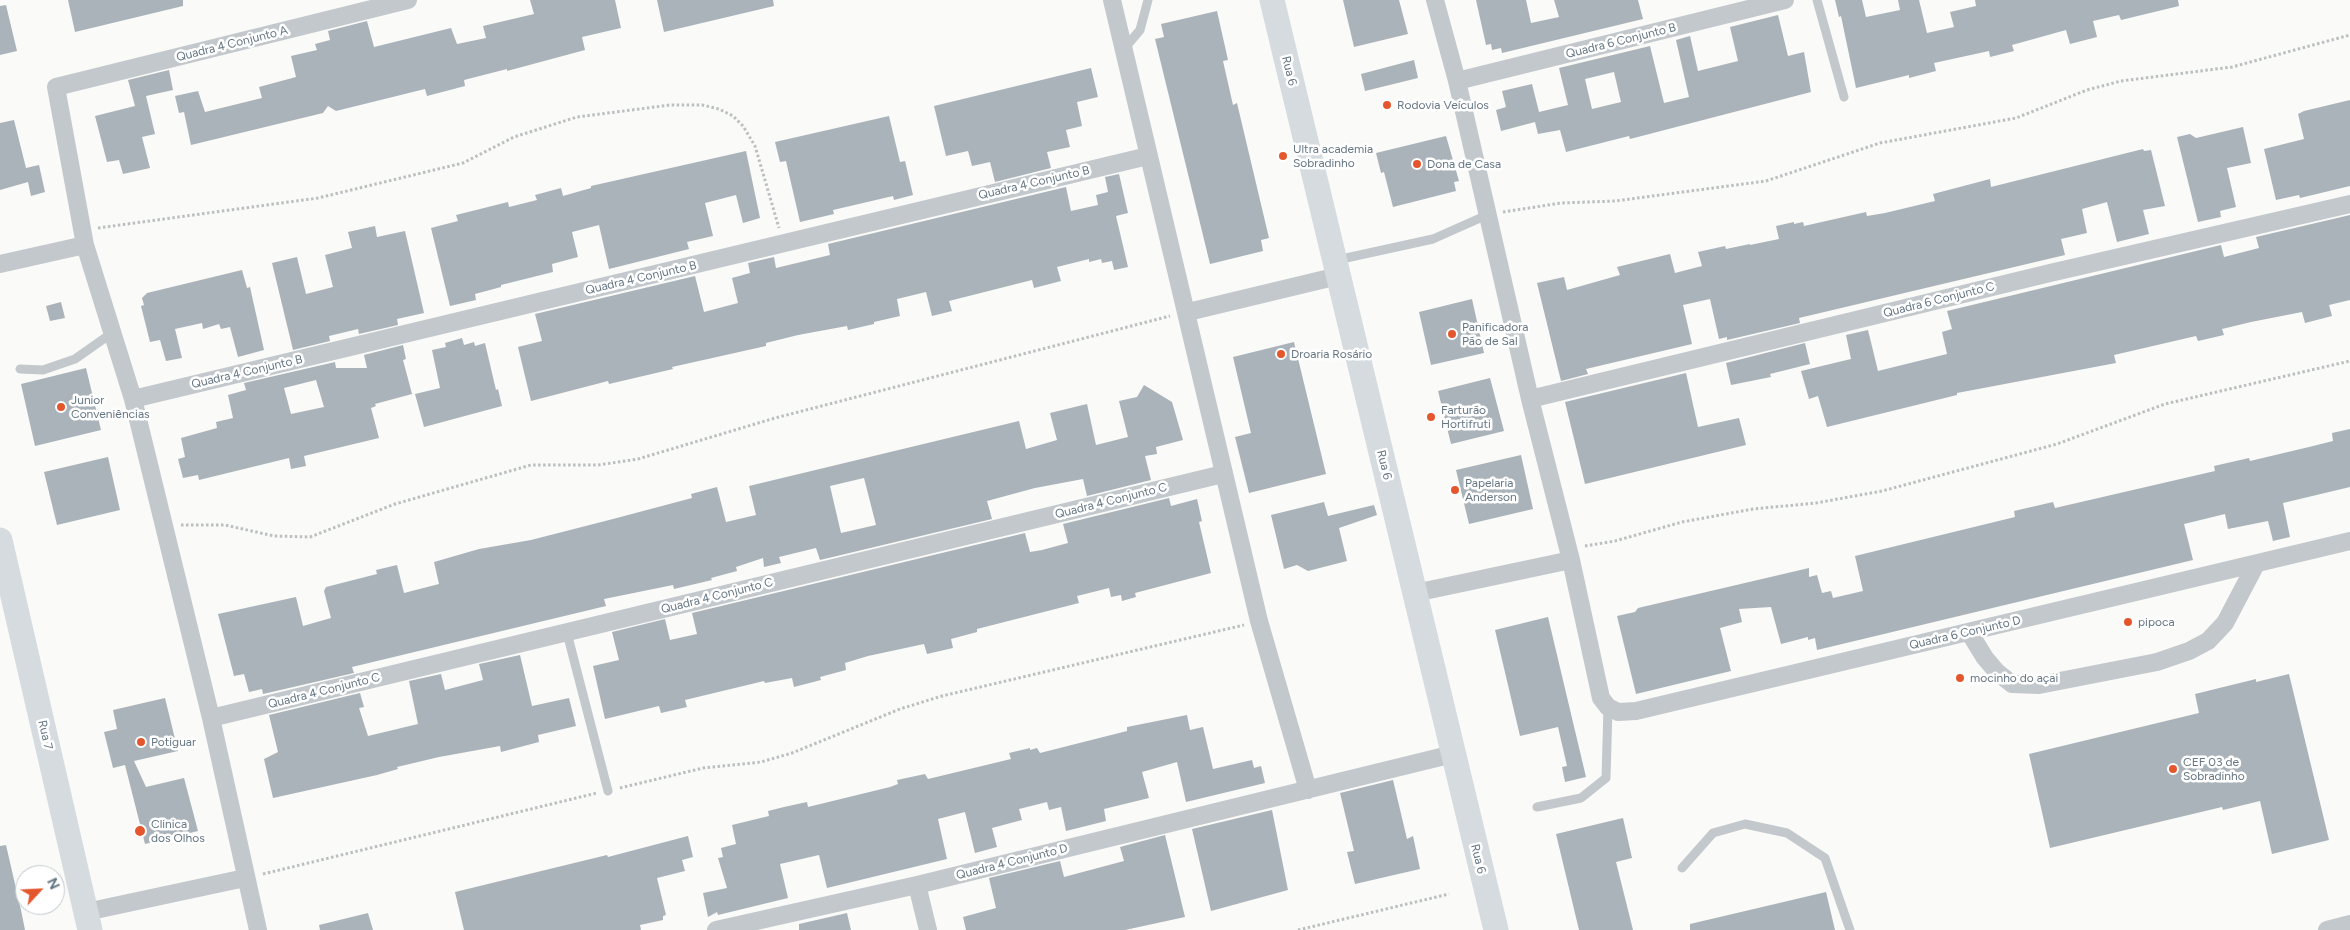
<!DOCTYPE html>
<meta charset="utf-8">
<style>
body{margin:0}
#map{position:relative;width:2350px;height:930px;overflow:hidden;background:#fafaf8;font-family:Figtree,sans-serif}
canvas{display:block}
.north{position:absolute;left:15px;top:865px;width:50px;height:50px;box-sizing:border-box;background:#fff;border:1px solid #c1c8cd;border-radius:50%;rotate:65deg;font-size:14px;font-weight:700;line-height:20px;text-align:center;color:#657683}
.north::after{content:'';display:block;margin:auto;width:18px;height:22px;background:#e4572e;clip-path:polygon(50% 0,100% 100%,50% 72%,0 100%)}
</style>
<div id="map">
<canvas width="2350" height="930"></canvas>
<div class="north">N</div>
</div>
<script>
const g = document.querySelector('canvas').getContext('2d');
g.lineJoin = 'round';
function fillPath(path, color) { g.fillStyle = color; g.fill(path, 'evenodd'); }
const toPath = rows => new Path2D(rows.map(r => 'M' + r).join(''));
function trace(path, color, width, dash) { g.strokeStyle = color; g.lineWidth = width; g.lineCap = dash ? 'butt' : 'round'; g.setLineDash(dash || []); g.stroke(path); }
function label(font, color, halo, rows, align = 'center') {
  g.font = font + ' Figtree,sans-serif'; g.lineWidth = 5; g.setLineDash([]); g.textBaseline = 'middle'; g.strokeStyle = halo; g.fillStyle = color; for (const [text, x, y, turn = 0] of rows) {
    g.save(); g.translate(x, y); g.rotate((+turn || 0) * Math.PI / 180); g.textAlign = isNaN(turn) ? turn : align; if (halo) g.strokeText(text, 0, 0); g.fillText(text, 0, 0); g.restore();
  }
}
fillPath(toPath([
 [68,0,183,0,183,6,75,32],
 [530,0,615,0,621,28,582,37,585,50,507,71,507,69,464,80,465,86,427,96,425,89,336,111,328,106,323,113,191,145,184,112,179,113,175,96,198,91,205,112,262,98,259,87,296,77,291,56,317,50,315,44,330,40,328,31,367,21,374,47,451,28,457,44,486,38,483,26,534,14],
 [657,0,773,0,774,6,664,32],
 [1343,0,1399,0,1408,34,1354,47],
 [1476,0,1526,0,1531,23,1559,17,1554,0,1638,0,1643,19,1502,53,1501,48,1492,50,1491,44,1486,45],
 [1835,0,1862,0,1866,17,1900,10,1898,0,1919,0,1927,33,1954,27,1950,12,1976,6,1975,0,2178,0,2179,6,2121,20,2119,15,2093,21,2097,37,2070,44,2066,30,2012,45,2014,51,1990,57,1989,51,1934,63,1936,71,1909,78,1909,75,1856,88,1841,16,1839,17],
 [6,5,17,51,0,55,0,6],
 [1217,11,1228,60,1223,61,1233,105,1237,103,1269,238,1261,240,1263,251,1210,264,1155,39,1164,37,1161,24],
 [1778,15,1788,56,1804,52,1811,92,1630,139,1629,136,1566,152,1560,130,1538,134,1535,122,1501,131,1496,110,1506,107,1502,91,1532,84,1539,112,1568,105,1559,68,1650,46,1664,103,1689,97,1676,40,1690,36,1698,71,1738,61,1730,27],
 [1614,72,1621,102,1592,109,1585,79],
 [1414,60,1418,78,1365,91,1361,74],
 [1091,68,1098,97,1077,102,1082,126,1066,130,1070,147,1047,152,1051,168,995,182,990,162,972,166,968,151,946,156,934,106],
 [169,70,173,90,146,96,155,134,142,137,150,168,123,174,119,160,107,162,95,116,135,106,128,80],
 [2350,100,2350,186,2300,198,2299,195,2276,200,2264,149,2304,139,2298,114,2304,111],
 [889,116,900,162,905,161,913,195,894,200,893,196,833,210,834,214,800,222,786,161,780,162,775,142],
 [14,120,26,168,39,165,45,192,31,196,28,182,0,190,0,123],
 [2243,127,2251,163,2227,168,2236,207,2220,211,2221,217,2198,222,2177,137,2190,134,2196,138],
 [1446,136,1459,181,1454,182,1456,191,1393,207,1384,172,1381,173,1376,153],
 [2143,149,2144,151,2151,150,2165,206,2143,210,2149,234,2117,242,2107,202,2082,209,2087,233,2061,239,2065,255,1799,318,1800,323,1727,340,1727,337,1719,339,1710,299,1683,305,1692,344,1586,369,1588,374,1561,381,1537,283,1564,277,1567,290,1620,275,1617,267,1670,254,1675,273,1702,266,1698,252,1725,246,1726,249,1750,244,1750,245,1779,239,1776,226,1794,222,1794,224,1803,222,1804,226,1866,212,1867,216,1885,213,1935,201,1933,194,1990,179,1991,187],
 [746,151,760,218,743,223,736,195,705,203,713,236,687,242,689,249,609,269,599,225,572,232,578,257,552,264,553,272,501,285,501,287,475,294,476,300,450,306,431,228,458,221,456,215,508,202,509,207,537,200,535,195,561,188,563,196,591,188,591,186],
 [1119,174,1128,213,1116,216,1128,267,1114,270,1112,261,1102,263,1101,259,1089,262,1089,259,1057,267,1061,281,1034,288,1032,280,949,301,952,311,932,316,926,292,897,299,900,316,874,322,874,324,848,330,847,326,798,335,766,343,766,346,672,367,673,369,609,384,608,381,531,401,518,347,542,341,535,314,695,276,704,312,738,303,732,278,750,273,748,263,774,257,776,268,830,255,828,244,1066,187,1071,211,1098,205,1096,195,1108,192,1105,177],
 [2350,215,2350,300,2329,305,2332,316,2305,323,2302,312,2251,322,2222,329,2224,335,2198,341,2196,336,2114,355,2116,363,1957,393,1957,395,1827,427,1818,396,1809,399,1801,371,1851,359,1846,335,1868,330,1878,371,1894,367,1947,354,1942,332,1952,329,1947,311,2221,245,2224,257,2259,248,2256,237],
 [375,226,377,237,405,231,424,313,397,319,398,325,359,334,358,329,329,336,330,341,293,350,272,263,297,257,306,294,333,287,325,255,352,248,348,232],
 [242,270,247,288,250,287,264,350,238,357,230,327,221,329,219,324,203,329,202,323,175,329,182,358,166,361,160,340,150,342,141,306,144,305,142,298,147,293],
 [1472,299,1484,353,1431,365,1419,312],
 [61,302,65,318,50,321,46,306],
 [462,338,464,345,474,342,475,346,485,343,496,390,498,389,502,406,424,427,415,394,440,388,432,350,446,347,445,343],
 [1294,342,1326,474,1249,493,1235,437,1251,433,1233,357],
 [1805,343,1810,364,1770,374,1771,377,1731,385,1726,363],
 [403,345,406,359,403,360,412,394,375,404,376,406,371,408,379,438,304,456,306,466,291,469,289,458,199,480,198,475,183,478,178,459,185,457,181,438,217,428,216,422,233,418,228,395,246,390,244,383,335,362,336,368,367,368,364,355],
 [316,380,324,407,291,414,284,388],
 [86,368,101,430,35,446,21,384],
 [1686,373,1698,427,1739,418,1746,445,1585,484,1565,402],
 [1490,378,1504,431,1451,444,1438,391],
 [1144,385,1172,402,1183,440,1156,447,1157,454,1145,456,1151,480,1087,496,1083,479,1035,488,987,501,992,519,820,560,816,548,779,557,781,563,764,567,763,558,736,567,737,571,711,578,712,580,674,589,673,585,604,599,606,606,352,667,354,673,263,694,262,689,249,692,244,674,234,676,218,614,296,597,303,626,331,618,324,591,326,587,377,574,376,570,397,565,404,593,439,584,434,562,479,549,531,540,613,519,692,498,691,494,717,487,726,522,756,515,749,486,1019,421,1026,449,1057,440,1050,413,1087,404,1096,445,1128,437,1119,401,1137,397],
 [864,478,876,525,841,533,830,486],
 [2350,429,2350,487,2283,503,2290,537,2273,541,2268,521,2228,529,2225,514,2184,524,2193,560,1817,650,1815,638,1808,640,1808,637,1781,644,1771,607,1739,609,1742,622,1720,628,1731,671,1636,694,1617,616,1635,612,1638,608,1809,568,1809,577,1817,575,1822,593,1831,591,1833,598,1863,591,1855,556,2015,517,2014,511,2053,502,2055,508,2215,471,2214,466,2249,458,2250,461,2309,447,2333,441,2332,433],
 [1521,455,1533,509,1469,524,1456,470],
 [108,457,120,510,57,525,44,472],
 [1169,498,1171,506,1197,499,1202,521,1199,522,1211,573,1135,593,1136,597,1122,601,1121,595,1111,597,1109,588,1077,596,1079,603,977,629,977,632,951,639,953,648,927,654,924,644,868,656,845,663,846,670,820,677,821,680,794,687,792,678,765,683,764,681,685,700,687,707,661,713,659,706,605,719,593,666,619,660,612,632,665,619,670,640,697,634,692,613,1025,533,1030,552,1042,550,1068,543,1063,524],
 [1324,502,1328,516,1374,505,1377,515,1339,528,1347,561,1308,571,1297,565,1284,569,1271,515],
 [1548,617,1586,777,1565,782,1562,767,1567,766,1558,727,1520,736,1495,630],
 [520,655,532,706,569,698,576,726,538,735,539,742,501,752,500,746,439,757,397,767,398,769,377,775,273,798,264,759,278,752,269,715,360,693,364,707,359,708,368,736,418,724,409,681,441,674,445,690,483,680,479,664],
 [2289,674,2329,840,2272,854,2260,801,2223,810,2222,807,2050,848,2029,754,2199,713,2195,694,2256,679,2256,682],
 [165,698,178,751,134,761,146,787,184,778,198,831,145,844,125,765,113,768,104,732,117,729,113,710],
 [1187,715,1190,730,1203,727,1213,769,1252,760,1254,768,1261,766,1265,783,1186,802,1177,762,1142,772,1149,798,1104,809,1106,821,1066,831,1061,807,1049,810,1047,802,1019,809,1022,820,992,828,997,847,975,853,965,812,938,819,947,859,827,888,819,855,780,864,788,898,718,915,717,912,708,917,703,893,727,888,718,858,723,857,721,848,736,844,732,825,769,816,768,811,784,807,807,802,808,807,890,787,898,784,897,780,925,774,928,779,1011,759,1009,753,1030,748,1030,750,1037,748,1040,753,1127,731,1127,727],
 [1393,780,1407,839,1413,836,1420,869,1355,884,1347,852,1354,851,1340,793],
 [1272,810,1288,890,1211,911,1192,829],
 [1623,818,1632,858,1616,862,1633,930,1579,930,1556,834],
 [1165,835,1185,917,1125,930,966,930,963,917,996,908,989,878,1060,861,1064,877,1124,861,1120,847],
 [688,836,693,857,682,860,685,871,657,878,666,915,663,916,663,920,640,925,641,930,464,930,455,892,607,855,608,857],
 [6,845,21,910,25,930,0,930,0,846],
 [1826,892,1835,930,1690,930,1690,924],
 [368,913,373,930,320,930,319,925],
 [847,913,851,930,799,930,799,924]
]), '#aab3b9');
trace(toPath([
 [1503,212,1561,203,1615,201,1766,181,1880,143,2016,118,2087,90,2121,81,2232,67,2350,35],
 [98,228,318,198,463,163,514,137,577,117,670,105,702,105,719,109,733,116,743,126,755,146,779,228],
 [181,525,225,525,274,536,310,537,395,504,531,465,598,465,638,459,775,418,1170,316],
 [1585,546,1615,541,1682,522,1753,509,1816,503,1882,491,2057,444,2165,404,2350,361],
 [620,788,703,768,761,762,792,753,900,709,942,696,1244,625],
 [263,874,597,793],
 [1298,930,1449,894]
]), '#bbbfc2', 3, [2.5, 2.5]);
trace(toPath([
 [1817,0,1844,97],
 [1124,49,1140,30,1148,0],
 [1337,260,1433,239,1487,215],
 [20,369,43,370,75,359,112,333],
 [567,633,608,791],
 [1537,807,1581,798,1606,778,1608,707],
 [1682,868,1713,833,1745,824,1787,833,1825,858,1850,930]
]), '#c3c8cc', 9);
trace(toPath([
 [1112,0,1259,621,1308,790],
 [1435,0,1457,81,1530,399,1571,560,1601,698,1608,707,1618,712,1636,711,2350,541],
 [1457,81,1785,0],
 [0,264,85,245],
 [1188,312,1338,276],
 [133,399,1148,156],
 [1530,399,2050,273,2350,204],
 [1415,593,1571,560],
 [1969,632,1985,658,1997,672,2012,684,2039,685,2157,662,2189,651,2208,641,2225,623,2256,564],
 [211,718,1223,474],
 [917,885,928,930],
 [86,912,245,878],
 [258,930,211,718,133,399,85,245,56,87,408,0],
 [716,930,917,885,1453,754],
 [2327,930,2350,924]
]), '#c3c8cc', 18);
trace(toPath([
 [1272,0,1496,930],
 [0,540,90,930]
]), '#d6dbdf', 25);
for (const [x, y, r, color] of [
 [1387,105,5,"#e4572e"],
 [1283,156,5,"#e4572e"],
 [1417,164,5,"#e4572e"],
 [1452,334,5,"#e4572e"],
 [1281,354,5,"#e4572e"],
 [61,407,5,"#e4572e"],
 [1431,417,5,"#e4572e"],
 [1455,490,5,"#e4572e"],
 [2128,622,5,"#e4572e"],
 [1960,678,5,"#e4572e"],
 [141,742,5,"#e4572e"],
 [2173,769,5,"#e4572e"],
 [140,831,6,"#e4572e"]
]) { const dot = new Path2D(); dot.arc(x, y, r, 0, 2 * Math.PI); g.fillStyle = color; g.fill(dot); trace(dot, '#fff', 2); }
label('12px', '#657683', '#fff', [
 ["Quadra 6 Conjunto B",1621,41,-14],
 ["Quadra 4 Conjunto A",232,44,-14],
 ["Rua 6",1289,71,76],
 ["Quadra 4 Conjunto B",1034,183,-13],
 ["Quadra 4 Conjunto B",641,278,-13],
 ["Quadra 6 Conjunto C",1939,300,-14],
 ["Quadra 4 Conjunto B",247,372,-13],
 ["Rua 6",1384,465,76],
 ["Quadra 4 Conjunto C",1111,501,-14],
 ["Quadra 4 Conjunto C",717,596,-14],
 ["Quadra 6 Conjunto D",1965,633,-13],
 ["Quadra 4 Conjunto C",324,691,-14],
 ["Rua 7",45,735,77],
 ["Rua 6",1478,859,76],
 ["Quadra 4 Conjunto D",1012,862,-14]
]);
label('12px', '#657683', '#fff', [
 ["Rodovia Veículos",1397,105],
 ["Ultra academia",1293,149],
 ["Sobradinho",1293,163],
 ["Dona de Casa",1427,164],
 ["Panificadora",1462,327],
 ["Pão de Sal",1462,341],
 ["Droaria Rosário",1291,354],
 ["Junior",71,400],
 ["Conveniências",71,414],
 ["Farturão",1441,410],
 ["Hortifruti",1441,424],
 ["Papelaria",1465,483],
 ["Anderson",1465,497],
 ["pipoca",2138,622],
 ["mocinho do açai",1970,678],
 ["Potiguar",151,742],
 ["CEF 03 de",2183,762],
 ["Sobradinho",2183,776],
 ["Clinica",151,824],
 ["dos Olhos",151,838]
], 'left');
</script>
